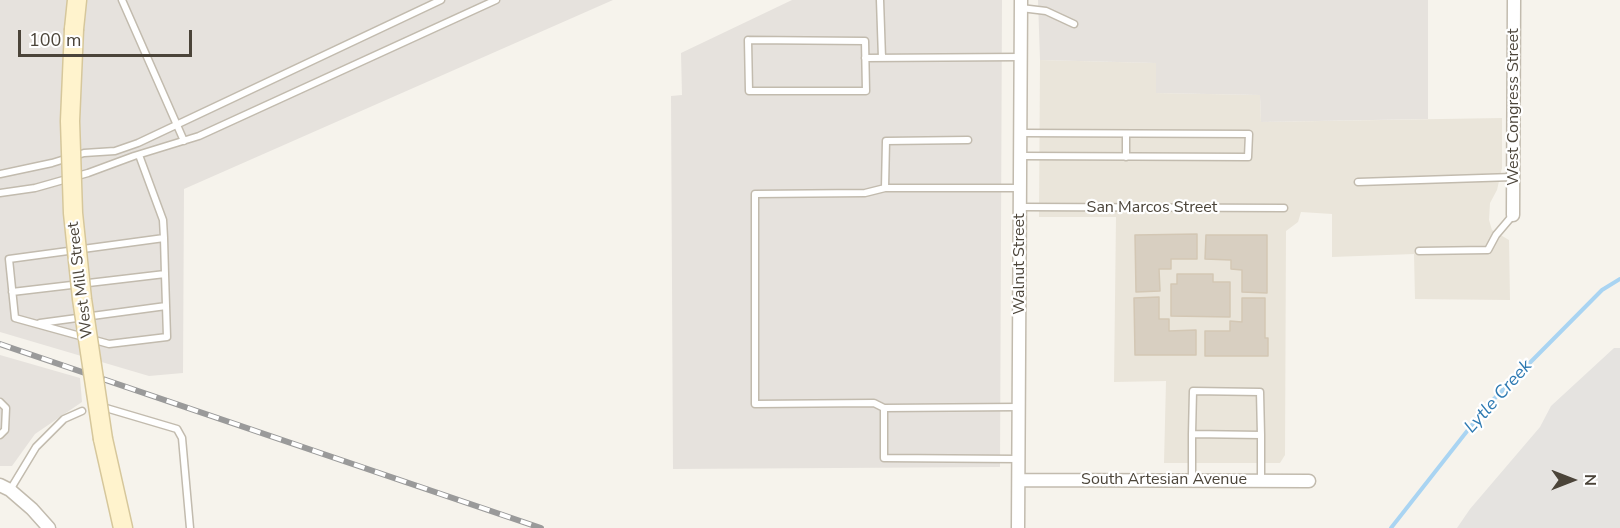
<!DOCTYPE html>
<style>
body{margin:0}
#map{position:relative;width:1620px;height:528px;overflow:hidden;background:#f6f3ec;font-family:"Nunito Sans",sans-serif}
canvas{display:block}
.north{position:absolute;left:1542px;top:450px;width:60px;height:60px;-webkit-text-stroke:4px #fff;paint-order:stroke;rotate:90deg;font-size:16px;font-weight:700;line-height:24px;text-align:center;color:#4b4439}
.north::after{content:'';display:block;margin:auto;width:21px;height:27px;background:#4b4439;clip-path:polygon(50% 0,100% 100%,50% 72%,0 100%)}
.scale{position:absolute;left:18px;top:30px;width:174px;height:27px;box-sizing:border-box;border:3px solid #4b4439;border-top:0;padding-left:8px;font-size:18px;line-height:21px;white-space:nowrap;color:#4b4439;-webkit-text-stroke:4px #fff;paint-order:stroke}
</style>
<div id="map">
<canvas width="1620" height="528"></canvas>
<div class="north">N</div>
<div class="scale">100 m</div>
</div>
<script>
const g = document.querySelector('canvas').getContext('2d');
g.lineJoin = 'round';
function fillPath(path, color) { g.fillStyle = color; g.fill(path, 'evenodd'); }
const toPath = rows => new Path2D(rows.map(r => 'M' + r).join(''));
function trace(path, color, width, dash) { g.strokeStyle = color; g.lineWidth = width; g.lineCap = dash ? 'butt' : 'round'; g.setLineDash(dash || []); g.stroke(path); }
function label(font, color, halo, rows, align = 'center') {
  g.font = font + ' "Nunito Sans",sans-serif'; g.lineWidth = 4.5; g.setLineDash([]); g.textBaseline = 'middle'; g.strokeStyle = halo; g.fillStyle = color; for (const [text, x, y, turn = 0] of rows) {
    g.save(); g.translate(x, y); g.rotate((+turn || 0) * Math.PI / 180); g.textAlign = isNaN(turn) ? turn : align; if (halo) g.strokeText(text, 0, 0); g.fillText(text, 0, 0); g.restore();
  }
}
fillPath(toPath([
 [1040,60,1156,63,1156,93,1260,95,1261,122,1502,118,1502,168,1497,190,1490,203,1489,220,1492,230,1509,240,1510,300,1415,299,1414,254,1332,257,1332,214,1301,212,1298,222,1286,231,1285,455,1280,463,1164,463,1166,381,1114,382,1116,217,1039,217]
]), '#eae5da');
fillPath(toPath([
 [0,0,613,0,184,189,183,373,149,376,0,332],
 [792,0,1002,0,1000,467,673,469,671,96,682,95,681,53],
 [1038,0,1428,0,1428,119,1261,122,1260,95,1156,93,1156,63,1040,60],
 [0,355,80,378,82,402,35,434,12,466,0,466]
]), '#e6e2dd');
fillPath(toPath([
 [1614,348,1620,348,1620,528,1457,528,1470,509,1540,427,1551,406]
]), '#e5e3e0');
trace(toPath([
 [1391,528,1486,407,1602,290,1620,279]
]), '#a9d4f2', 4);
const building = toPath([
 [1197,234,1197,259,1171,259,1171,269,1159,269,1160,291,1136,292,1135,235,1197,234],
 [1206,235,1267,235,1267,293,1242,292,1242,270,1231,269,1231,260,1205,259,1206,235],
 [1177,274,1213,274,1213,282,1230,282,1230,317,1171,316,1171,284,1177,284,1177,274],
 [1159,297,1159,319,1169,319,1169,331,1196,330,1196,355,1135,355,1134,298,1159,297],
 [1242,298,1265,298,1265,338,1268,338,1268,356,1205,356,1205,331,1230,331,1230,321,1242,322,1242,298]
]);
fillPath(building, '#d8cfc1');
trace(building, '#d3c7b4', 1.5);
const lane = toPath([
 [122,0,184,141],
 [880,0,882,58],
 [1021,8,1046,11,1074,24],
 [748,40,865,41,866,91,749,91,748,40],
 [865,58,1021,57],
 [968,140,886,141,885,188,1020,188],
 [139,155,163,220,164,238,165,274,167,337,109,344,15,318,9,259,164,238],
 [1020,156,1248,157,1249,134,1021,133],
 [1126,157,1126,134],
 [0,174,52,163,84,153,115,151,138,143,441,0],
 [1358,182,1513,177],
 [0,193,35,188,88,173,134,156,199,136,496,0],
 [1020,207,1284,208],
 [1419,251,1488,250,1496,235,1513,215],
 [12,292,165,274],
 [40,323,166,306],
 [0,402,6,408,5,430,0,435],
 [106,408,177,429,182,438,190,528],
 [884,408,874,403,755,404,755,194,865,193,885,188],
 [1261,435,1192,434,1193,391,1260,392,1261,435,1261,481],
 [1018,459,884,458,884,408,1019,407],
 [1192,481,1192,434],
 [10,490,36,447,64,419,82,411]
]);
const street = toPath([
 [1513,215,1514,0],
 [1019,480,1309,481],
 [0,485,10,490,32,509,49,528],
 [1018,528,1021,0]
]);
const secondary = toPath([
 [74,29,77,0],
 [103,439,123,528]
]);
trace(lane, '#c2bbae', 9);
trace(street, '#c2bbae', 15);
trace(secondary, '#d6c79b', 21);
trace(lane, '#fff', 6);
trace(street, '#fff', 12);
trace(secondary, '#fff3cd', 18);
const rail = toPath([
 [0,344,541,528]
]);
trace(rail, '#9a9a9a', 6);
trace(rail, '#fff', 4, [11]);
const secondaryBridge = toPath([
 [74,29,70,121,73,213,82,299,103,439]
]);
trace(secondaryBridge, '#d6c79b', 21, []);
trace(secondaryBridge, '#fff3cd', 18);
label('16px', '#4b4439', '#fff', [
 ["West Congress Street",1514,107,-90],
 ["San Marcos Street",1152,208],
 ["Walnut Street",1020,264,-90],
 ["West Mill Street",81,280,-97],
 ["South Artesian Avenue",1164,480]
]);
label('italic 18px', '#2e7ab2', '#fff', [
 ["Lytle Creek",1499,397,-48]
]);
</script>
